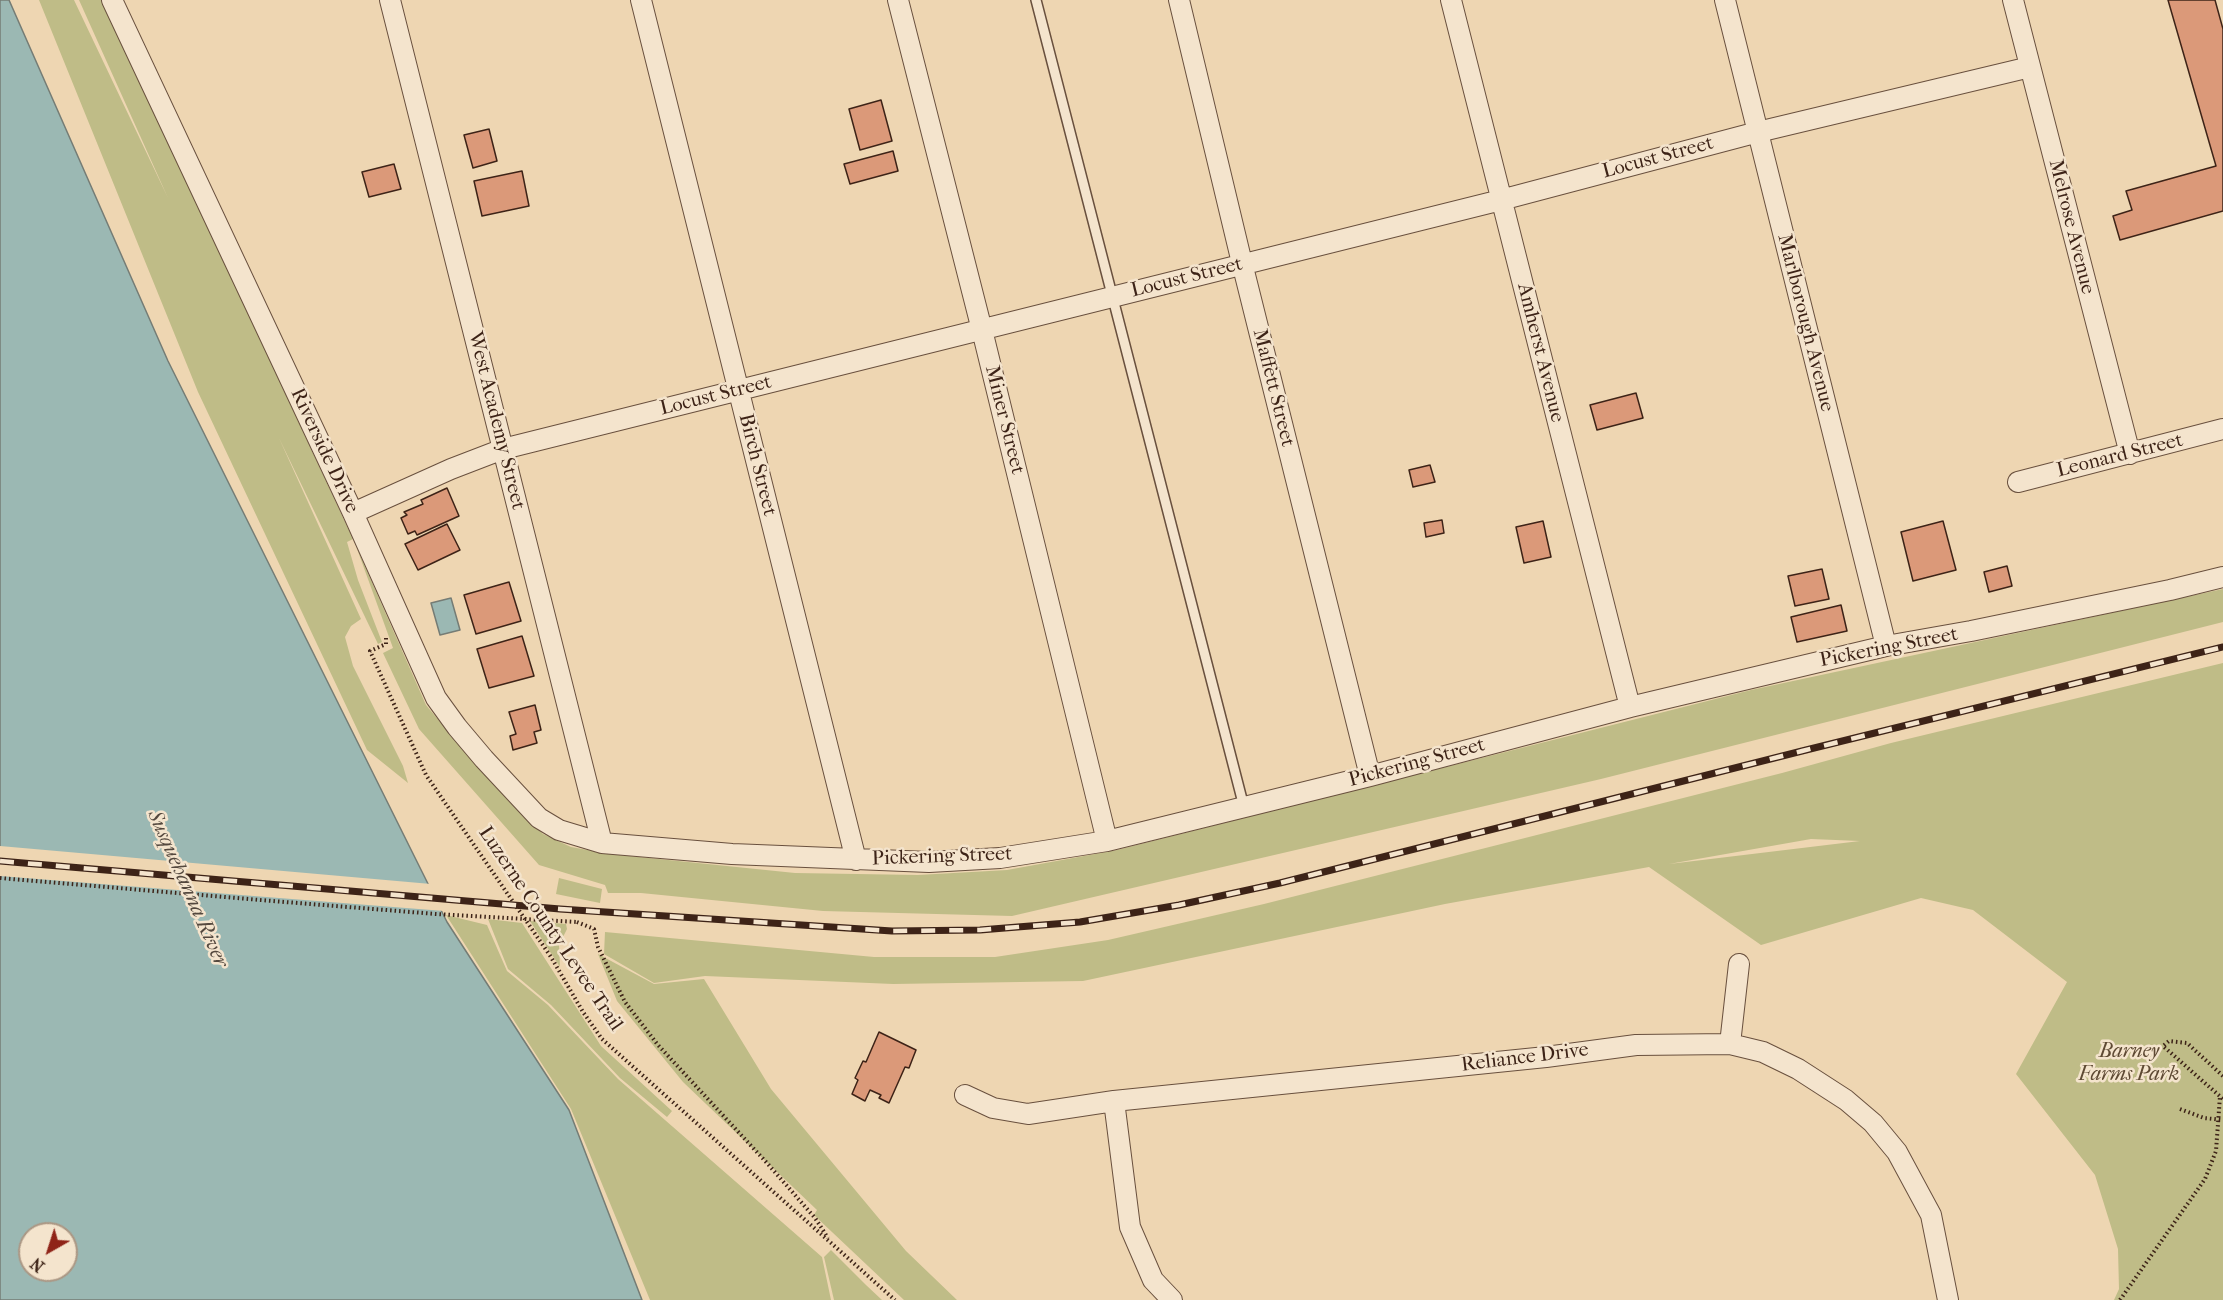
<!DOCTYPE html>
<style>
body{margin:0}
#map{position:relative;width:2223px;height:1300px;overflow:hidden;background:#eed6b2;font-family:"IM FELL French Canon",serif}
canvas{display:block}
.north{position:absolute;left:18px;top:1222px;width:60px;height:60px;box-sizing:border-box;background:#f4e4cd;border:2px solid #ab9784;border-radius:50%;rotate:219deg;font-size:16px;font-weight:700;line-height:24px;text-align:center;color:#3d2317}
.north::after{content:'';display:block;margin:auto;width:21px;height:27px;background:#8f2418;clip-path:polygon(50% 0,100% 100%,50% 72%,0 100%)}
</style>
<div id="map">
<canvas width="2223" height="1300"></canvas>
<div class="north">N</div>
</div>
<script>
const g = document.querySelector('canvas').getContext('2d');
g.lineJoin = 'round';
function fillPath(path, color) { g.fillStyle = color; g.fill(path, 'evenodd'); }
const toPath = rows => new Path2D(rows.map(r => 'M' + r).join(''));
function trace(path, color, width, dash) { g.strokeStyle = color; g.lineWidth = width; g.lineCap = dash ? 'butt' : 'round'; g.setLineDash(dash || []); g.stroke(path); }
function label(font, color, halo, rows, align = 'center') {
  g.font = font + ' "IM FELL French Canon",serif'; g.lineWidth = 5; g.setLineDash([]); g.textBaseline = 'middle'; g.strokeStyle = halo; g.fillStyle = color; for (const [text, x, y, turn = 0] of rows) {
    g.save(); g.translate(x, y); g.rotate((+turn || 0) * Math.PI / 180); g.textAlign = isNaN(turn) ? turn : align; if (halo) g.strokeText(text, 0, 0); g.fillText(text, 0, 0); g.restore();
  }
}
fillPath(toPath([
 [39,0,74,0,168,198,79,0,102,0,353,539,347,542,358,580,382,642,378,644,279,438,361,619,351,626,345,637,353,666,403,766,408,783,367,750,198,392],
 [356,546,426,705,481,771,543,834,571,847,610,854,795,873,918,875,1007,870,1117,850,1751,690,2223,589,2223,622,1601,779,1012,916,823,911,641,893,608,893,605,885,539,865,419,729,383,653,393,648],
 [2223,663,2223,1300,2114,1300,2119,1289,2118,1249,2095,1175,2016,1074,2067,982,1973,910,1921,898,1761,945,1649,867,1445,904,1083,981,893,984,705,976,654,983,604,954,605,932,874,957,995,957,1108,940,1264,904,1782,773,1891,743],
 [1811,839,1860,841,1669,864],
 [559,878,602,889,600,903,556,894],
 [446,915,487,925,507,971,548,1005,618,1079,822,1257,831,1300,650,1300,571,1109],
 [488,919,522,923,601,1046,672,1111,667,1117,620,1078,551,1005,508,969],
 [530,921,566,924,567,929,559,945,560,967],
 [598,954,654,984,704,979,771,1089,906,1251,957,1300,904,1300,814,1215,817,1210,683,1082,617,1001],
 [831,1250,866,1285,882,1300,834,1300,824,1257]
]), '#bfbc87');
const water = toPath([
 [0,0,9,0,168,361,447,922,569,1110,642,1300,0,1300,0,0],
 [30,1234,66,1234,66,1270,30,1270,30,1234],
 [451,598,460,630,440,635,431,603,451,598]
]);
fillPath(water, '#9bb8b3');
trace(water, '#757c75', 1.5);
fillPath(toPath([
 [0,846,431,884,444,911,0,876]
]), '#eed6b2');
const building = toPath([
 [2168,0,2215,0,2223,29,2223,211,2120,240,2113,216,2132,210,2126,191,2216,166,2168,0],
 [881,100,892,141,860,150,849,109,881,100],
 [489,129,497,161,473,168,464,135,489,129],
 [893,151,898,171,850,184,844,164,893,151],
 [394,164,401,189,369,197,362,172,394,164],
 [522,171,529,206,482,216,474,181,522,171],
 [1636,393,1643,418,1597,430,1590,405,1636,393],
 [1430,465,1435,482,1413,487,1409,470,1430,465],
 [447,488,459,516,417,535,415,531,408,534,401,518,407,515,404,512,423,504,421,500,447,488],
 [1442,520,1444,533,1426,537,1424,523,1442,520],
 [1543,521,1551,557,1524,563,1516,527,1543,521],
 [1943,521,1956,570,1913,581,1901,532,1943,521],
 [447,524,460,550,418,570,405,544,447,524],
 [2007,566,2012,586,1989,592,1984,572,2007,566],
 [1822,569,1829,599,1795,606,1788,576,1822,569],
 [509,582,521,621,476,634,464,595,509,582],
 [1841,605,1847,631,1797,642,1791,617,1841,605],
 [522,636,534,676,489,688,477,649,522,636],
 [535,705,541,730,534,732,537,743,513,750,510,736,516,734,509,712,535,705],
 [879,1032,916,1050,909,1068,905,1067,889,1103,879,1098,881,1095,870,1090,865,1101,852,1094,858,1080,855,1078,863,1061,866,1062,879,1032]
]);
fillPath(building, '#db9979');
trace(building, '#3d2317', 1.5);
const service = toPath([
 [1036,0,1244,807]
]);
const minor = toPath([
 [112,0,353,513,436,698,457,727,484,759,539,818,559,830,602,843,732,854,929,862,1000,858,1107,841,1370,776,1630,707,1886,646,1971,631,2170,590,2223,577],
 [390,0,602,843],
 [641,0,856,860],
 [898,0,982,330,1107,841],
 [1179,0,1242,263,1370,776],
 [1451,0,1630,707],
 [1725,0,1886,646],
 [2013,0,2130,454],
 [2018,482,2223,429],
 [353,513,451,469,503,449,1501,200,1758,132,2030,67],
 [1730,1044,1739,964],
 [965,1095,993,1108,1028,1114,1114,1101,1546,1057,1636,1045,1730,1044,1763,1052,1798,1069,1846,1100,1873,1123,1897,1152,1931,1215,1948,1300],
 [1114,1101,1130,1227,1153,1280,1172,1300]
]);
trace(service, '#69503e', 12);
trace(minor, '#69503e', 22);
trace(toPath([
 [386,638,386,644,370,651,426,775,551,957,583,1012,602,1039,895,1300],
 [0,878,260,900],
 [577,922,594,929,598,947,625,1002,658,1045,767,1163,815,1218,828,1238],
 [2223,1076,2187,1043,2169,1041,2163,1046,2223,1099],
 [2180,1109,2204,1118,2223,1120],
 [2120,1300,2205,1179,2216,1151,2220,1096]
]), '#3d2317', 4, [1.5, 3]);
trace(service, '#f4e4cd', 9);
trace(minor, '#f4e4cd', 20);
const rail = toPath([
 [0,861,560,909,892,931,980,930,1080,922,1179,905,1280,883,1802,751,2223,647]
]);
trace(rail, '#3d2317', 7);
trace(rail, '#f4e4cd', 4.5, [14]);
trace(toPath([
 [260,900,436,914,577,922]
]), '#3d2317', 4, [1.5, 3]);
label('20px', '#3d2317', '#f4e4cd', [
 ["Locust Street",1658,158,-15],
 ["Melrose Avenue",2071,227,76],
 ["Locust Street",1187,278,-14],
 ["Marlborough Avenue",1805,323,76],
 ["Amherst Avenue",1540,353,76],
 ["Maffett Street",1273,388,76],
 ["Locust Street",716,396,-14],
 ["Miner Street",1004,420,76],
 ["West Academy Street",496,421,76],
 ["Riverside Drive",324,451,65],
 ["Leonard Street",2120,456,-14],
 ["Birch Street",757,465,76],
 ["Pickering Street",1889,648,-11],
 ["Pickering Street",1417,763,-15],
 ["Pickering Street",942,857,-2],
 ["Luzerne County Levee Trail",550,929,56],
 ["Reliance Drive",1525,1058,-7]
]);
label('italic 20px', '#5e4933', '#f4e4cd', [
 ["Barney",2129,1052],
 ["Farms Park",2129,1075]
]);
label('italic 21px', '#54483e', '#f4e4cd', [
 ["Susquehanna River",187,889,66]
]);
</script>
